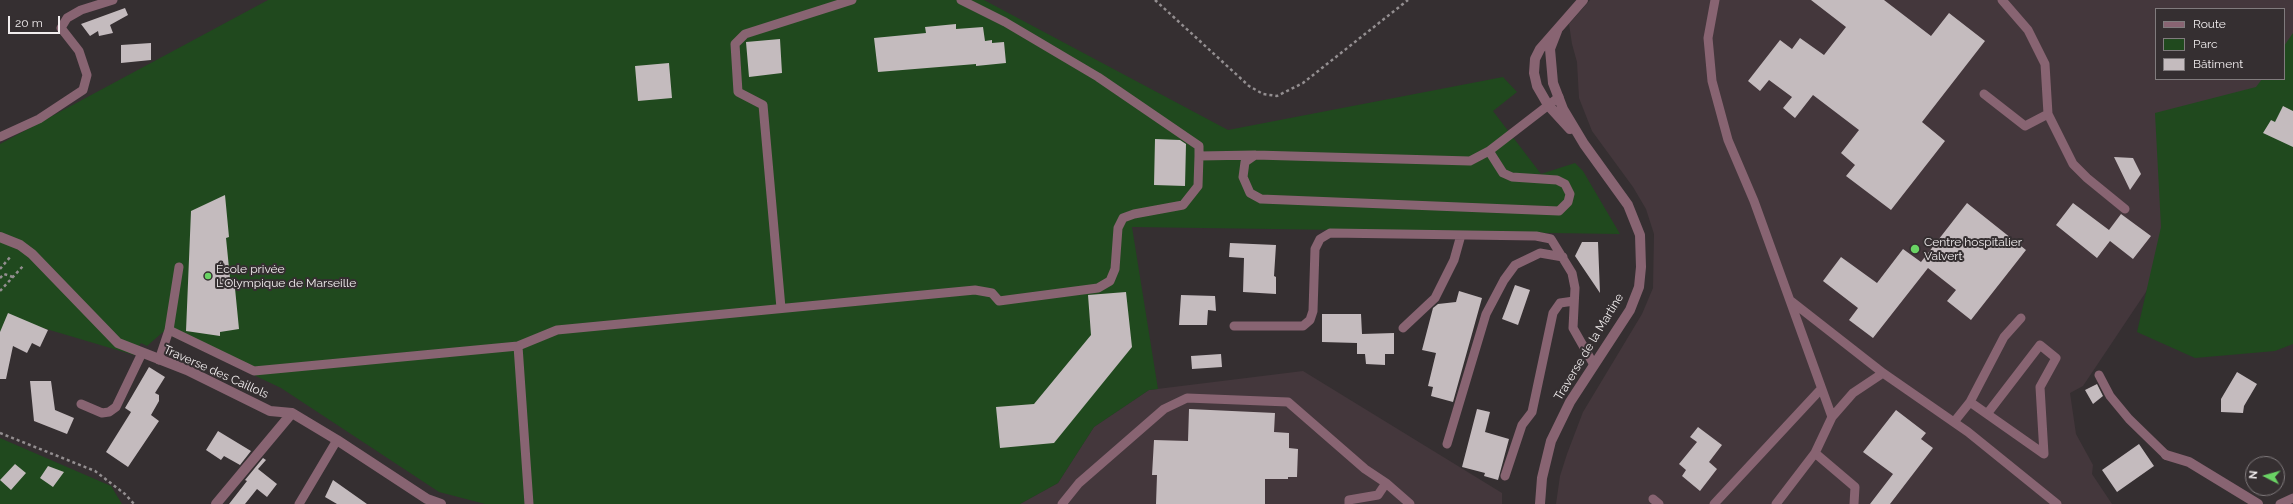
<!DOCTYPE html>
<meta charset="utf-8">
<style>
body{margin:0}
#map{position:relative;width:2293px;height:504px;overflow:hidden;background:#352f31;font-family:Raleway,sans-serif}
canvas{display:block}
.legend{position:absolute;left:2155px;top:8px;width:130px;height:72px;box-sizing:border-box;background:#352f31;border:1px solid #807b7d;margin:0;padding:5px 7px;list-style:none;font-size:12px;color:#f1edee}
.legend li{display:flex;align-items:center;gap:8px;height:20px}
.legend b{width:20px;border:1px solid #807b7d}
.north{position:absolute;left:2245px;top:456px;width:40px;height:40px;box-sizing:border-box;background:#352f31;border:1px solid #807b7d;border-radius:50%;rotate:276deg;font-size:11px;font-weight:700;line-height:16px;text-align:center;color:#f1edee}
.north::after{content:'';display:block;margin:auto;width:14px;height:18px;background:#6ad364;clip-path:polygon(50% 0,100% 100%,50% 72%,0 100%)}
.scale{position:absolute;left:8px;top:16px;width:52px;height:18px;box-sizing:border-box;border:2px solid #f1edee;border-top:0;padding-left:5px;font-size:12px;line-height:14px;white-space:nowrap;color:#f1edee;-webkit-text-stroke:3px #352f31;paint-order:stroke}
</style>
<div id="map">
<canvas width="2293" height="504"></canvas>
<ul class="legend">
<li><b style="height:5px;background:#886472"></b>Route</li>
<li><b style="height:11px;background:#20491e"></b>Parc</li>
<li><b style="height:11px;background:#c4bbbe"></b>Bâtiment</li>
</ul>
<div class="north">N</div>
<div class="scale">20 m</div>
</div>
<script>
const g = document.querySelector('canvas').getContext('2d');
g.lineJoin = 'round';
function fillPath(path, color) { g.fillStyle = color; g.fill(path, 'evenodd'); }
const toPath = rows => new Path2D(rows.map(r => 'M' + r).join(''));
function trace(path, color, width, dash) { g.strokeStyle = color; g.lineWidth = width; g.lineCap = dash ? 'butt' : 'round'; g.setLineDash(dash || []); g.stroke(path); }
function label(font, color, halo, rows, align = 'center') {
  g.font = font + ' Raleway,sans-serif'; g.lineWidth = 4; g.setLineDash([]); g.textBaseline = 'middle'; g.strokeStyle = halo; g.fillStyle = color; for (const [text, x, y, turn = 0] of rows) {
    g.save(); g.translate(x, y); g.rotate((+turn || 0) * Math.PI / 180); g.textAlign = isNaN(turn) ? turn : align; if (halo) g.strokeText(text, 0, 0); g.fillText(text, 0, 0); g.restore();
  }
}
fillPath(toPath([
 [1590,0,2293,0,2293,72,2083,386,2070,393,2076,434,2093,465,2092,474,2112,504,1556,504,1560,476,1567,454,1583,412,1642,314,1653,288,1654,234,1646,209,1633,187,1592,131,1579,98,1577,62,1572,44,1569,24],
 [2156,9,2284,9,2284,79,2156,79],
 [1303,371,1502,493,1502,504,1020,504,1058,483,1094,427,1149,390]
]), '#44373c');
fillPath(toPath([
 [268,0,984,0,1228,130,1503,77,1517,92,1493,111,1541,174,1575,163,1583,171,1620,234,1132,227,1158,389,1149,390,1094,427,1058,483,1020,504,485,504,439,492,281,388,163,332,147,346,141,343,134,355,16,320,0,357,0,144],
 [2293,33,2293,344,2275,351,2195,358,2137,332,2161,227,2155,113,2256,87,2262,79,2284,79,2284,46],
 [0,438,111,486,122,504,0,504]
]), '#20491e');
fillPath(toPath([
 [1811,0,1884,0,1931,36,1949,13,1985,41,1922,122,1945,141,1891,210,1846,176,1855,165,1841,153,1859,130,1813,95,1795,118,1783,108,1792,97,1769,80,1760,91,1748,81,1780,40,1792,49,1800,38,1824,55,1846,27],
 [125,8,128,15,110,25,113,33,99,36,98,31,90,36,81,24],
 [956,24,956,29,983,27,985,41,992,40,992,43,1004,42,1006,63,976,66,976,64,878,72,874,38,926,33,925,27],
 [780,39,782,73,749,77,746,42],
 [151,43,151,60,121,63,121,45],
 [669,63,672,98,638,101,635,66],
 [2283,106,2293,111,2293,147,2263,133,2271,120,2275,122],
 [1155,139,1180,140,1186,144,1185,186,1154,185],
 [2114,157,2133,158,2141,174,2130,190],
 [225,195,229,237,226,238,230,278,234,278,239,329,220,332,220,336,186,331,191,211],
 [1967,203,2026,250,1971,320,1947,301,1956,290,1928,268,1873,338,1849,320,1858,308,1823,281,1841,257,1877,283,1903,249,1921,262],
 [2073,203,2109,230,2121,214,2151,236,2133,259,2110,241,2097,258,2056,225],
 [1582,242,1598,242,1600,293,1575,256],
 [1230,243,1276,245,1274,276,1276,277,1276,294,1243,292,1244,258,1229,257],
 [1515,285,1530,290,1518,325,1502,319],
 [1459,291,1482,298,1453,402,1431,396,1433,387,1428,386,1436,353,1422,350,1433,308,1438,304,1456,302],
 [1126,292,1132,347,1054,443,1000,448,996,407,1034,404,1091,335,1088,295],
 [1181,295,1215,296,1216,311,1208,310,1207,325,1179,325],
 [8,313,48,330,40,347,32,343,27,353,13,346,6,379,0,379,0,332],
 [1322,314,1361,314,1362,334,1394,333,1394,354,1385,354,1385,365,1366,364,1365,354,1357,354,1357,343,1322,342],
 [1221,354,1222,367,1192,369,1191,356],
 [149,367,165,377,155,393,159,395,159,401,151,415,159,421,128,467,106,452,131,412,125,408],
 [2237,372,2257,384,2244,406,2243,413,2221,412,2221,399],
 [30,381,51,381,55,410,74,418,67,434,34,421],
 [2097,384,2103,396,2093,404,2085,390],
 [1189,409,1275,413,1274,432,1289,433,1289,448,1298,449,1297,477,1288,477,1288,479,1265,479,1265,504,1156,504,1157,475,1152,475,1154,440,1188,441],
 [1477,409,1490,412,1485,432,1509,439,1498,480,1484,476,1485,473,1462,467],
 [1896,410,1926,433,1921,439,1933,448,1890,504,1870,504,1893,474,1863,452],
 [1698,427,1722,445,1709,462,1717,469,1700,491,1682,476,1686,470,1679,464,1697,442,1690,437],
 [218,431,251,451,240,465,224,456,221,460,206,450],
 [2139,444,2154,466,2117,492,2102,470],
 [263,458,266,460,258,469,277,484,267,497,257,489,245,504,229,504,247,481,245,480],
 [15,464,26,473,11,490,0,480],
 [48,466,64,472,53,487,40,478],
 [333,480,367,504,337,504,325,497]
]), '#c4bbbe');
trace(toPath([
 [1155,0,1249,86,1263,94,1277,96,1303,83,1408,0],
 [0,269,11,256],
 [0,278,4,274,13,277],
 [0,291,24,265],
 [0,433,95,471,125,494,134,504]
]), '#938e90', 2.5, [3, 3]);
trace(toPath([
 [961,0,1005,22,1098,77,1199,146,1199,156,1255,155,1470,161,1489,151,1559,97],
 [1715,0,1708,38,1712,81,1728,140,1754,201,1832,417,1815,453,1776,504],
 [2002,0,2028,30,2045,64,2048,114,2073,164,2087,178,2125,209],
 [1984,94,2025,126,2048,114],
 [0,137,39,119,83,90,87,75,79,51,61,28,67,18,81,10,113,0],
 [1255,155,1245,162,1243,177,1250,193,1261,199,1559,211,1568,202,1570,194,1565,184,1557,180,1512,177,1503,173,1489,151],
 [1791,301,1883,373,1968,432,2057,504],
 [781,308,763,105,738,92,735,44,745,34,852,0],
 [1234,326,1303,326,1310,320,1313,311,1315,249,1320,239,1330,233,1536,236,1551,239,1572,273,1575,288,1573,328,1594,365],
 [1403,328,1435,298,1454,260,1461,235],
 [169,330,254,371,518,346],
 [159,360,169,330,179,267],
 [2099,375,2110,396,2129,419,2166,455],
 [1970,402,2044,454],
 [81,404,102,413,109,412,116,407,142,353],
 [1987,414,2040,345,2056,358,2040,387,2044,454],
 [1832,417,1853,393,1883,373],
 [1954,422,1970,402,2004,337,2021,318],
 [1447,444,1486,314,1504,280,1515,265,1540,253,1563,257],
 [1815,453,1855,487,1854,504],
 [1505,476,1522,425,1532,412,1553,313,1560,303,1574,301],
 [1653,499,1659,504],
 [299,504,337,440],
 [529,504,518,346,557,330,975,290,992,293,999,301,1098,288,1110,281,1115,269,1118,228,1123,218,1134,214,1183,205,1198,186,1199,156],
 [1062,504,1079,483,1164,409,1187,398,1288,402,1365,469,1386,483,1410,504],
 [1349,504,1349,500,1378,495,1386,483],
 [1714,504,1821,389],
 [2280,504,2293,498]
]), '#886472', 9);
trace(toPath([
 [1570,129,1548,105,1537,86,1534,73,1535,59,1540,49,1583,0],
 [0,237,20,245,32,254,118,343,187,370,270,411,292,413,337,440,427,499,441,504],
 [2166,455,2189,462,2258,504],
 [216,504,292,413],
 [1540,504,1542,478,1551,441,1570,402,1630,310,1639,287,1641,267,1640,235,1628,205,1584,144,1563,109,1553,83,1550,49,1557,31]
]), '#886472', 10);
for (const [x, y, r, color] of [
 [1915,249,5,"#6ad364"],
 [208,276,4,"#6ad364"]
]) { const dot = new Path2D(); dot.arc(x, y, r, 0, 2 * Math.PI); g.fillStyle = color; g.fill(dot); trace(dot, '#352f31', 1.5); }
label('12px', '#f1edee', '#352f31', [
 ["Centre hospitalier",1924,242],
 ["Valvert",1924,256],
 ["École privée",216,269],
 ["L'Olympique de Marseille",216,283]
], 'left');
label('12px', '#f1edee', '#352f31', [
 ["Traverse de la Martine",1589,347,-59],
 ["Traverse des Caillols",216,372,24]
]);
</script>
